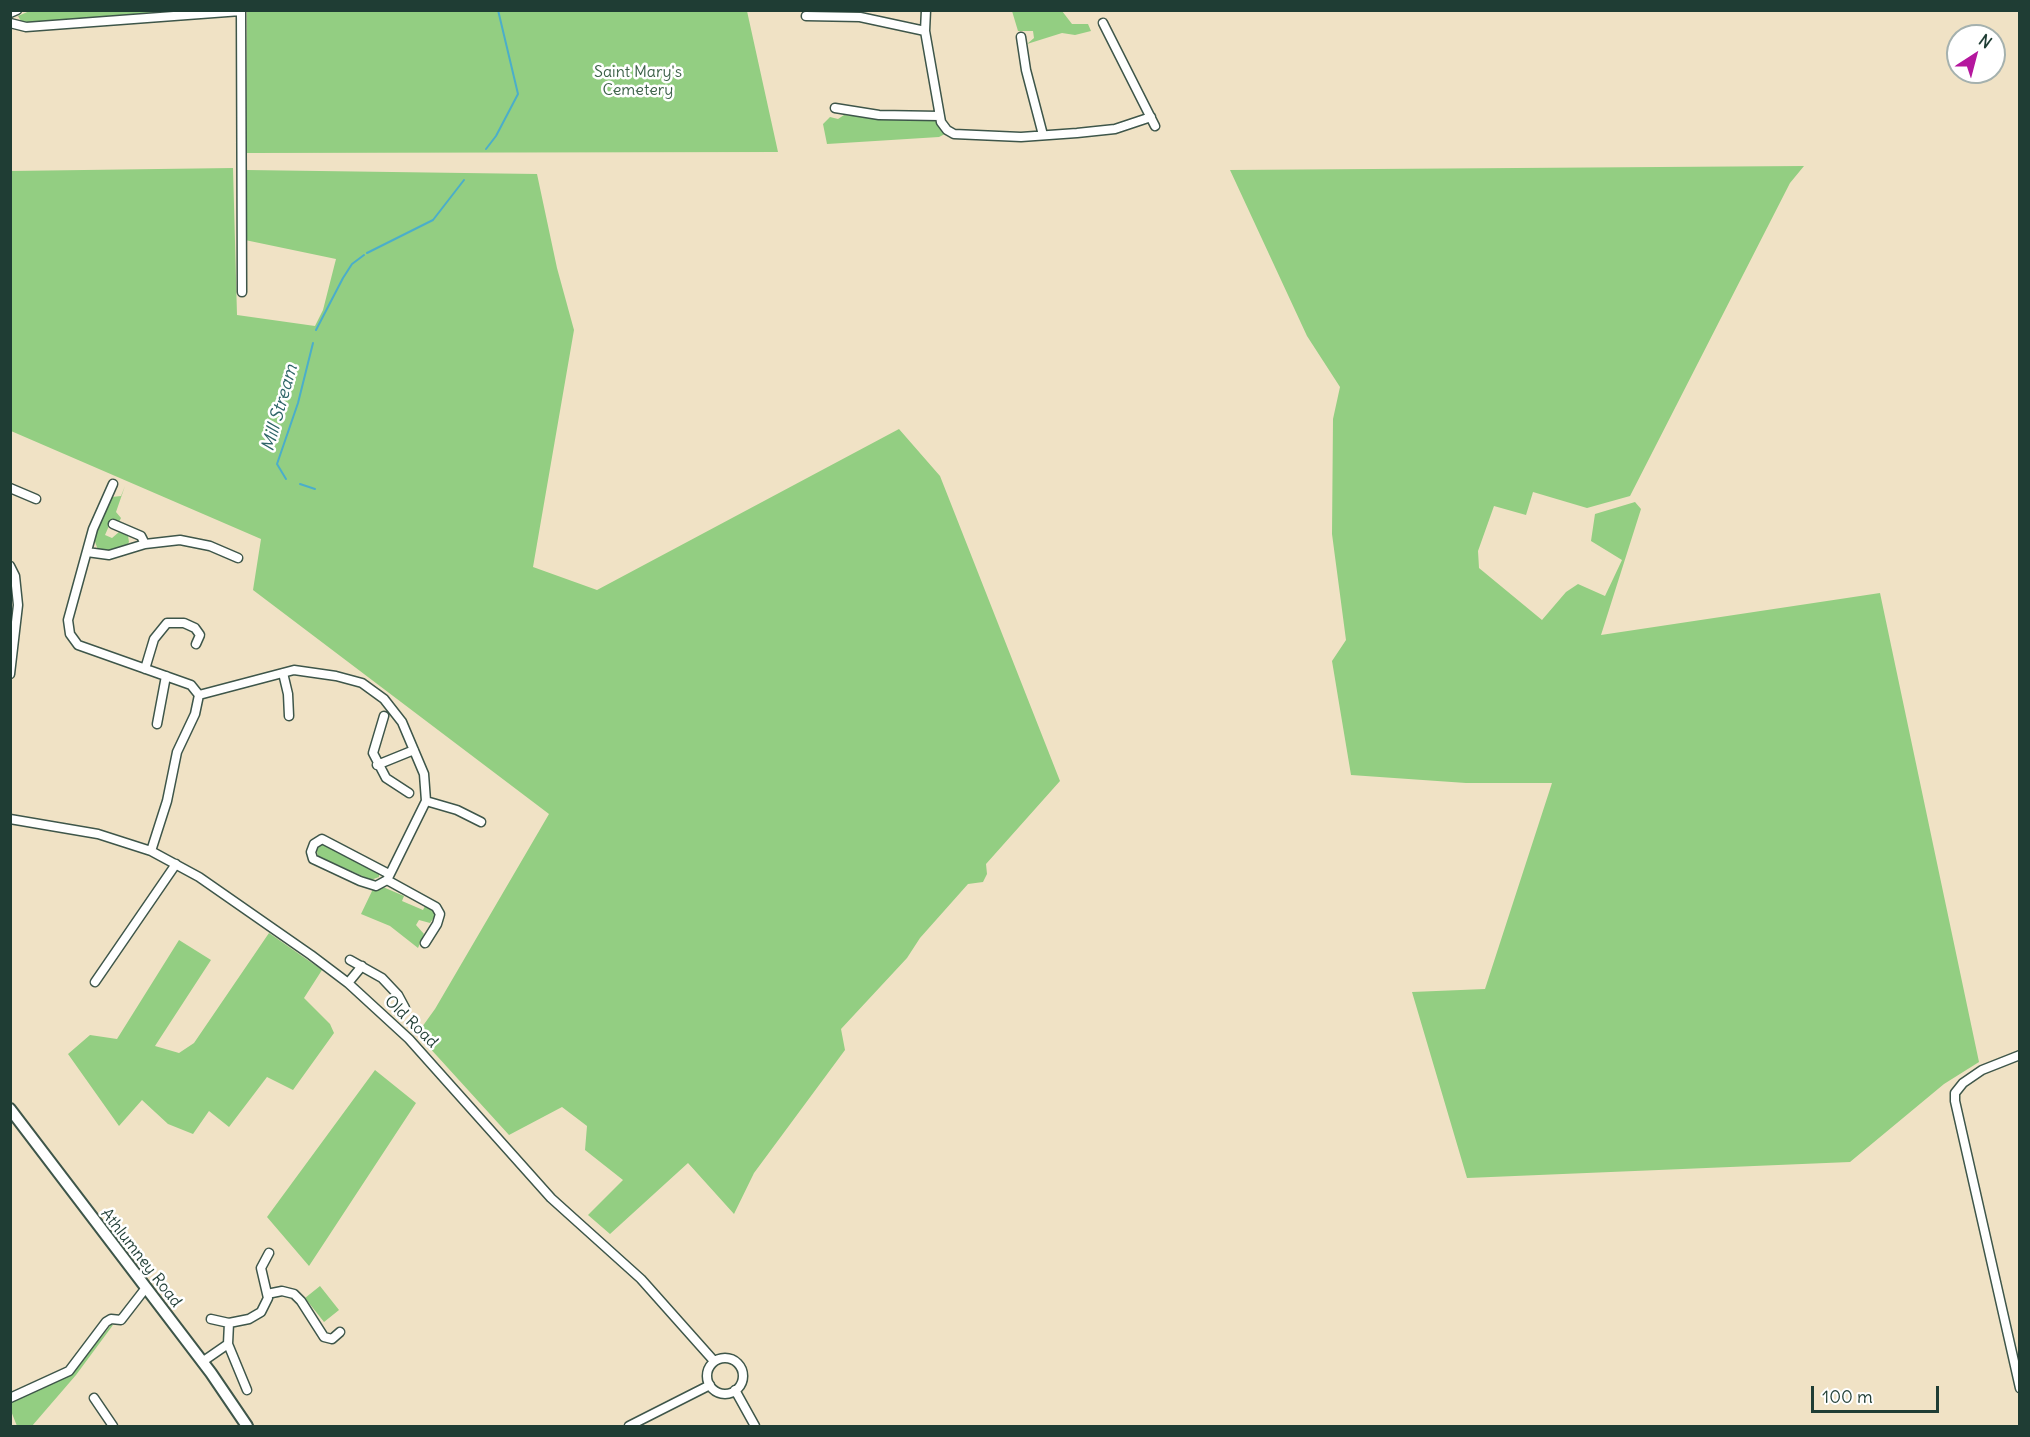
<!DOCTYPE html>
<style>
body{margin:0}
#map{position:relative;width:2030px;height:1437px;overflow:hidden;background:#f0e2c5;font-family:Delius,sans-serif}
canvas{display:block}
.frame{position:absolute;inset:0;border:12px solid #1f3d34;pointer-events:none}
.north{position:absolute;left:1946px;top:24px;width:60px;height:60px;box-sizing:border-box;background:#fff;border:2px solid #a5b1ae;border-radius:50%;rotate:36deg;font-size:16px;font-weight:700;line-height:24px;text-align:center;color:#1f3d34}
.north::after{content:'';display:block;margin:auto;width:21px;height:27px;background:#b5179e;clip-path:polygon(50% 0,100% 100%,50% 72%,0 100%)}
.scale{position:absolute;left:1811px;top:1386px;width:128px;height:27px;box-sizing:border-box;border:3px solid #1f3d34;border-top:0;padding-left:8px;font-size:18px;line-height:21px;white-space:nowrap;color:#1f3d34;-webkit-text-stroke:4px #fff;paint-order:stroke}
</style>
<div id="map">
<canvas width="2030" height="1437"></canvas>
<div class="frame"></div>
<div class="north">N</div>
<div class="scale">100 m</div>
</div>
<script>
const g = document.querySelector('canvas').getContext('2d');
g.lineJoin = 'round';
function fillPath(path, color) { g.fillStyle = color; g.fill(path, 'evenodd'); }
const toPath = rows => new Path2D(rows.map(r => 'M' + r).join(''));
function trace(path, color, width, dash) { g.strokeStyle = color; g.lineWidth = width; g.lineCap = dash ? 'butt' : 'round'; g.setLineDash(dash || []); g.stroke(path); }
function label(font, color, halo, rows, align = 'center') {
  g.font = font + ' Delius,sans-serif'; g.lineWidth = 5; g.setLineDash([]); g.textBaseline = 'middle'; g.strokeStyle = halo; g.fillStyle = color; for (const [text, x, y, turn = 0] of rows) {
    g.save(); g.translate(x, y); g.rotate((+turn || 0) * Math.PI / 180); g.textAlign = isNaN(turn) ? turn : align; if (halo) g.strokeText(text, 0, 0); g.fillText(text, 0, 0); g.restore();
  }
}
fillPath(toPath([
 [32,10,195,11,22,23,18,16],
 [247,10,747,11,778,152,246,153],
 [1012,11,1062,11,1072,24,1088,24,1091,31,1075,35,1062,33,1027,44,1034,38,1033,31,1018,31],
 [844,115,899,120,938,119,947,133,939,137,827,144,823,124,830,117,838,119],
 [1804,166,1790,183,1630,496,1587,508,1533,492,1526,515,1494,506,1478,551,1479,568,1542,620,1566,592,1578,584,1605,596,1622,560,1591,541,1595,514,1635,502,1641,509,1601,635,1880,593,1979,1062,1944,1084,1850,1162,1467,1178,1412,992,1485,989,1552,783,1466,783,1351,775,1332,661,1346,640,1332,534,1333,419,1340,387,1307,336,1230,170],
 [233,168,237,315,315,326,323,310,336,259,245,240,247,170,537,174,557,268,574,330,533,567,597,590,899,429,940,476,1060,781,986,864,987,874,983,882,968,884,920,938,907,958,841,1029,845,1050,754,1173,734,1214,688,1163,610,1234,588,1215,623,1180,585,1150,587,1126,562,1107,509,1135,417,1034,435,1009,549,814,253,590,261,539,11,431,10,171],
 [125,486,116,512,121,518,119,522,112,519,105,535,112,538,119,532,128,536,129,542,127,545,104,552,98,550,94,539,112,497,121,496],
 [321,843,379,873,379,877,371,880,318,856,316,848],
 [383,887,404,896,402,901,423,910,427,902,437,913,430,923,419,920,416,925,424,934,418,948,390,926,361,914,373,889],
 [269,933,322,970,304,998,330,1024,334,1033,293,1090,267,1077,229,1127,209,1111,193,1134,168,1124,142,1100,119,1126,68,1054,90,1035,117,1039,179,940,211,960,155,1046,179,1053,194,1043],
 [375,1070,416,1103,309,1266,267,1217],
 [320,1286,339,1310,324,1322,305,1298],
 [111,1325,113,1325,76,1375,32,1426,17,1426,11,1411,10,1402,71,1375]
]), '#93ce82');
trace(toPath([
 [486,149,496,136,518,94,498,10],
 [367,253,433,220,464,180],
 [316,330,343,278,352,264,364,255],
 [286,479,277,464,298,403,313,343],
 [300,484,315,489]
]), '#4baeca', 2);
const minor = toPath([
 [241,10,242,292],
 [926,10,925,31,941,122,947,130,954,134,1021,137,1077,133,1115,129,1151,117],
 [10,13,17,10],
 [806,16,860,17,925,31],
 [10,23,26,27,241,11],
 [1103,23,1155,126],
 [1021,37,1026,70,1043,135],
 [835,108,879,115,940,116],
 [113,484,93,529,68,620,70,634,78,645,191,685,199,695,195,714,177,752,167,801,151,851],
 [10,488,36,499],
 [113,524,141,536,145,544],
 [87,552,109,555,145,544,180,540,210,546,238,558],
 [10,566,15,576,18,605,10,674],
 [145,669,154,639,167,623,184,623,195,628,200,635,196,644],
 [283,673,288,694,289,716],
 [199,695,294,670,336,676,362,683,384,699,402,722,424,774,426,801,387,880,436,907,440,914,437,924,425,943],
 [384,716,373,753,386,778,409,793],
 [157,724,166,676],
 [377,765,414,750],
 [426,801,457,810,481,822],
 [10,819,98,834,151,851,199,877,311,955,348,983,409,1039,551,1198,641,1279,714,1361],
 [387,880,376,886,360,881,313,859,311,852,314,844,322,839,389,874],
 [350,960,382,978,398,995,405,1008],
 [95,982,176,864],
 [348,983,362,966],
 [2020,1055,1982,1070,1963,1083,1955,1093,1955,1101,2020,1388],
 [267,1294,282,1291,294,1294,301,1301,324,1337,332,1339,340,1332],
 [211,1319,229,1323,249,1319,261,1312,268,1298,261,1268,269,1253],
 [228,1344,247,1390],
 '707 1376a18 18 0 1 1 36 0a18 18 0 1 1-36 0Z',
 [202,1362,228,1344,229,1323],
 [735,1390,755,1426],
 [10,1398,69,1371,106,1322,111,1319,121,1320,145,1289],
 [94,1398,113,1426],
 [629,1426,710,1385]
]);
const major = toPath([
 [10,1109,211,1373,247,1426]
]);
trace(minor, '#3e564a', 11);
trace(major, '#3e564a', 14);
trace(minor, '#fff', 8);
trace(major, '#fff', 10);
label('16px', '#3c6148', '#fff', [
 ["Saint Mary's",638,72],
 ["Cemetery",638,90]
]);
label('16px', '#1f3d34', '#fff', [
 ["Old Road",411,1022,44],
 ["Athlumney Road",141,1258,52]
]);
label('italic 18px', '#2e6568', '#fff', [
 ["Mill Stream",280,408,-74]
]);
</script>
